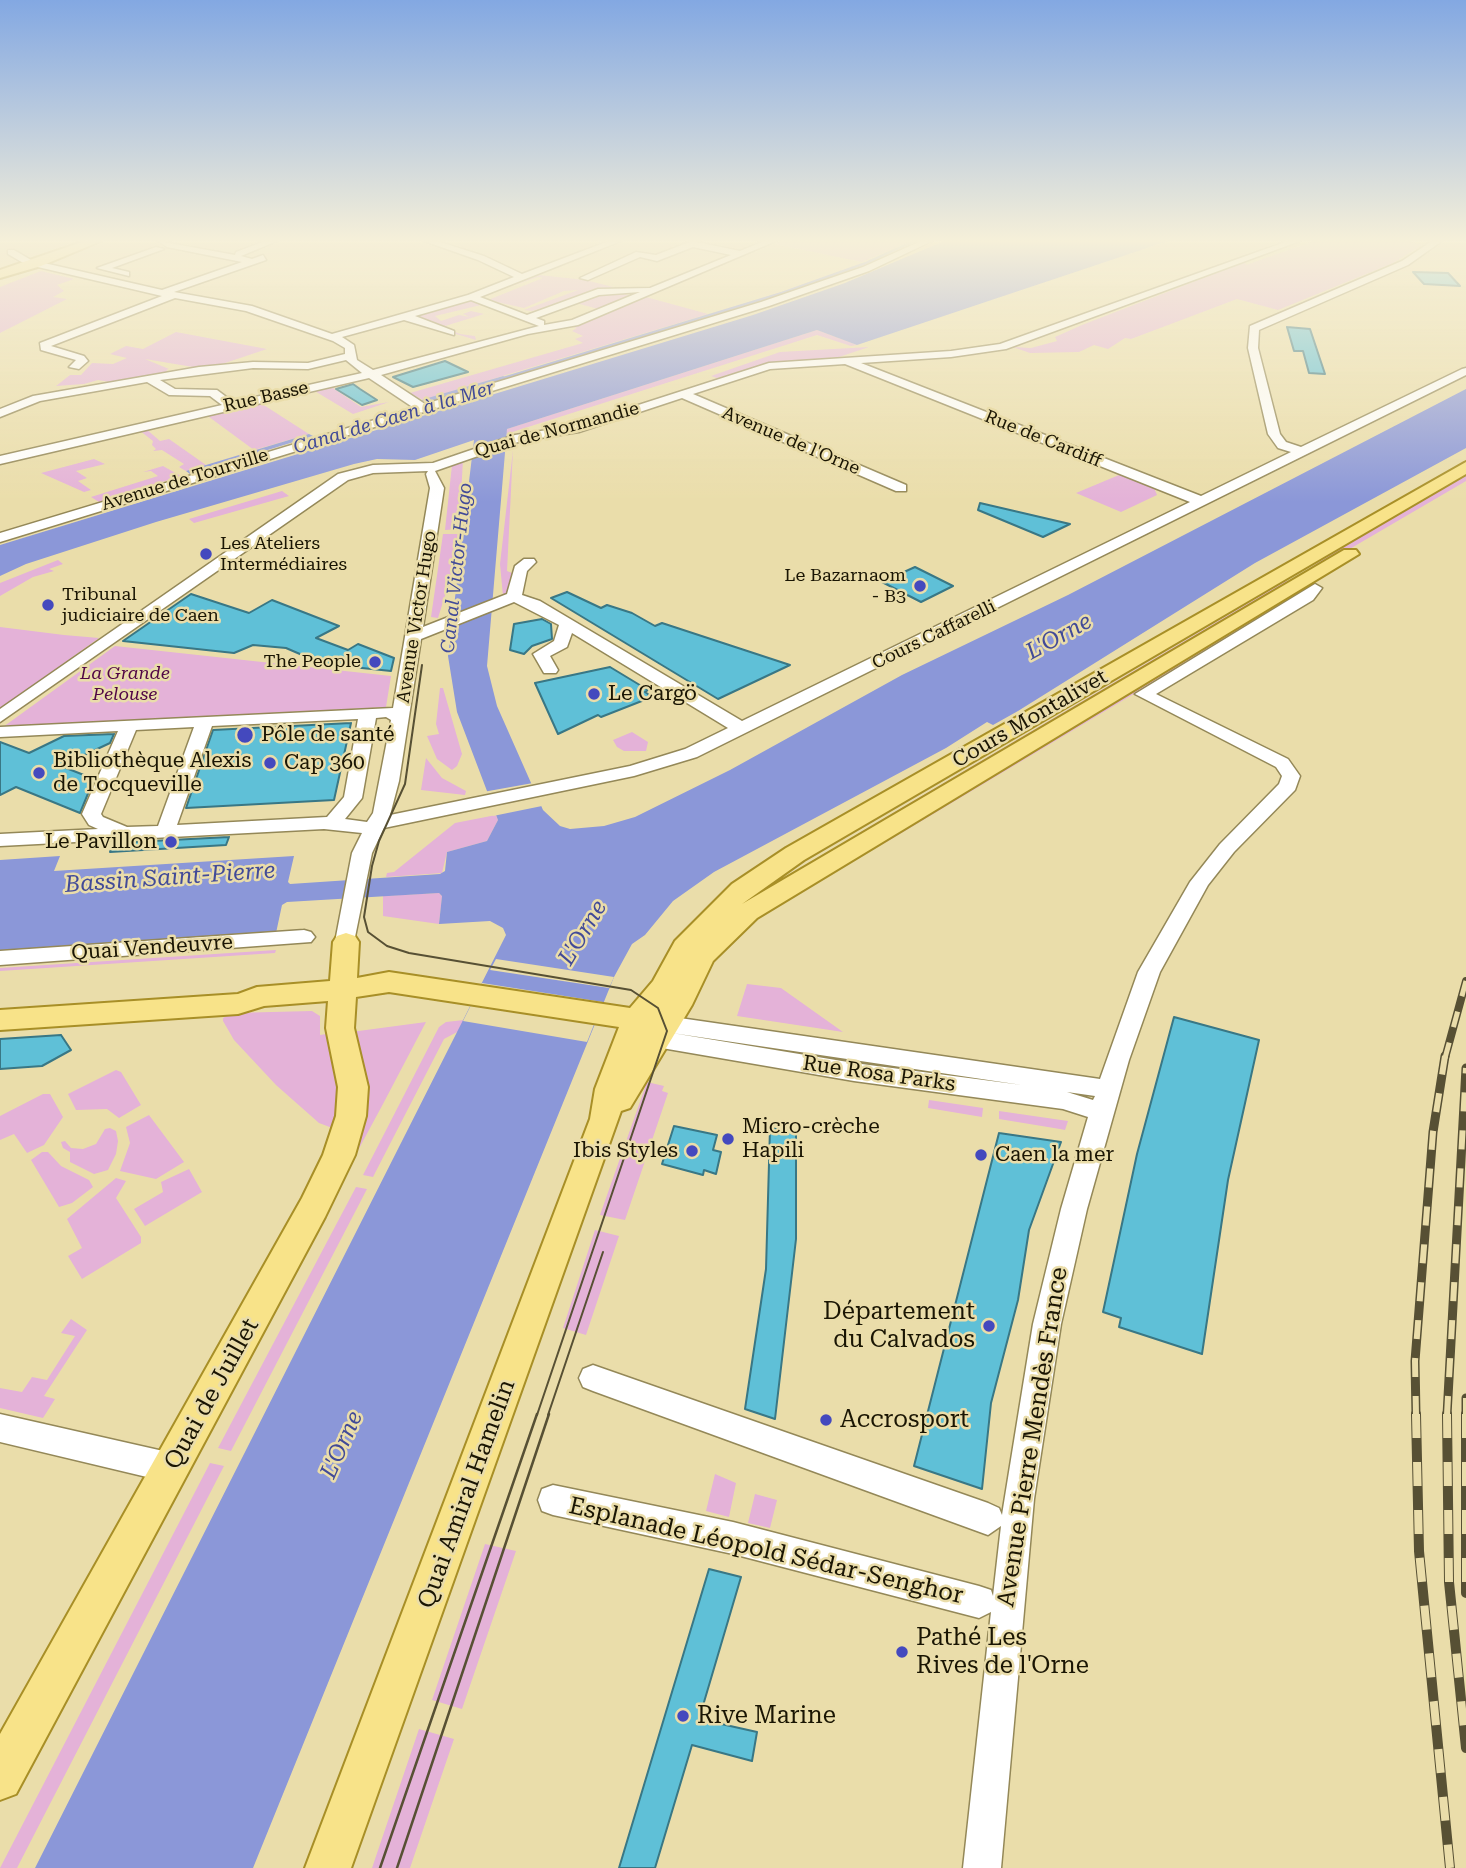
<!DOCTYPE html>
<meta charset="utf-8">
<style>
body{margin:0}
canvas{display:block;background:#eaddaa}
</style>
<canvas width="1466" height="1868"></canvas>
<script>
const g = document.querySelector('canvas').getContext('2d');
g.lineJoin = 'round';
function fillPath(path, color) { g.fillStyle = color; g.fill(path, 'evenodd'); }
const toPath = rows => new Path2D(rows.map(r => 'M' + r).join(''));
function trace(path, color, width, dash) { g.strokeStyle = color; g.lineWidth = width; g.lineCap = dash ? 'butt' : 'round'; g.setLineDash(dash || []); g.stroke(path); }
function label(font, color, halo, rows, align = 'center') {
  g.font = font + ' "Roboto Serif",serif'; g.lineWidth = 5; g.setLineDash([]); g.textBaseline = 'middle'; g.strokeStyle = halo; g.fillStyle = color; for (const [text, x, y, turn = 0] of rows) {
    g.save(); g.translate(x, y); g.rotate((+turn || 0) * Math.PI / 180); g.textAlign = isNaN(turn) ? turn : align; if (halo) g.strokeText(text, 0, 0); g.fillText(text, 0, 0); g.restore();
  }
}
fillPath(toPath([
 [781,241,911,241,862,262,775,244],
 [1314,241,1408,241,1422,245,1393,263,1278,310,1237,299,1131,339,1125,338,1108,349,1094,345,1079,352,1030,353,1013,347,1031,348,1057,341,1055,337,1082,325,1245,262,1246,265],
 [41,271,74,279,57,285,64,291,53,297,67,299,0,333,0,287],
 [539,275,585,280,613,287,532,311,524,310,578,290,564,291,524,308,488,300,543,278,538,277,479,297],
 [614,292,633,296,602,310,576,303],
 [646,297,708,314,423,400,410,393,583,343,575,339,583,336,572,331,577,328,570,326],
 [467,300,500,310,481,305,435,316,441,321,459,315,470,317,463,314,471,311,484,314,445,326,426,320,460,334,475,336,476,340,446,331,413,315],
 [817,330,857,345,851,346,817,335,506,434,507,429],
 [176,332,267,349,222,364,199,368,145,359,169,369,166,370,170,372,115,383,98,380,84,384,56,386,70,375,81,375,92,363,113,364,127,358,110,354,126,346,143,349],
 [869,347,839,357,767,363,717,378,711,376,780,352],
 [350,382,333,388,361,407,389,402,353,414,313,390],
 [259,402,309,434,254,450,205,414],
 [145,428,160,441,169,439,206,465,186,471,179,467,184,464,162,450,153,451,156,449,152,445,153,441,139,430],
 [513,450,507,571,512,573,509,592,503,596,500,564],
 [94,459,105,464,76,471,87,478,78,481,91,490,84,492,41,473],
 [463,460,459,529,445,530,452,465],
 [163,466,181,476,99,502,91,497,158,476,151,471,143,472],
 [1466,472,1466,481,1312,571,1307,570,1383,520],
 [1119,475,1154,488,1157,495,1121,512,1076,493],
 [282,491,289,496,194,523,189,519],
 [443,534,458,534,452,573,438,618,431,617],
 [58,560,63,564,49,569,54,571,33,577,0,596,0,583],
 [1286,581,1293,581,865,833,861,832],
 [1303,587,1309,589,883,844,879,843],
 [0,627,64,635,99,638,0,709],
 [115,646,391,676,386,707,3,727],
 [440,688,443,688,462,754,457,766,452,770,437,759,427,736,439,734,436,724],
 [632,732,648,742,646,751,624,751,617,747,613,740],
 [426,758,442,778,466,791,465,795,421,790],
 [496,815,498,820,487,841,447,852,442,873,386,877,387,873,394,872,455,823],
 [439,893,442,896,439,924,383,916,383,896],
 [276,950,275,953,0,971,0,968],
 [747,984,781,988,843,1032,737,1016],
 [312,1011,320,1016,320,1035,333,1033,340,1073,335,1129,319,1123,276,1085,234,1040,223,1021,223,1018,232,1013],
 [464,1020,459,1031,444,1039,373,1177,363,1175,439,1027,446,1022],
 [426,1022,383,1104,328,1206,351,1032],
 [116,1070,121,1072,141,1105,119,1118,107,1109,76,1110,68,1094],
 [647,1082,664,1086,662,1091,668,1093,625,1220,600,1215],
 [43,1094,50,1094,63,1117,44,1145,27,1153,14,1134,0,1140,0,1116],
 [929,1100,983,1108,982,1117,928,1108],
 [999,1111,1068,1121,1065,1130,1060,1129,999,1119],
 [149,1115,184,1162,156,1179,120,1171,130,1143,126,1127],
 [110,1128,116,1131,118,1141,116,1154,108,1170,94,1174,70,1162,70,1152,63,1148,61,1142,65,1141,71,1148,83,1149,96,1144,105,1129],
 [42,1152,48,1152,61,1166,89,1180,93,1187,72,1203,59,1207,31,1160],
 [189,1169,202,1192,145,1226,134,1209,163,1192,161,1182],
 [116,1178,126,1181,116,1198,141,1237,141,1243,82,1279,68,1256,82,1248,67,1219],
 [356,1187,367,1189,231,1451,218,1448],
 [595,1230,619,1236,586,1335,563,1328],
 [71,1319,87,1330,44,1396,55,1399,43,1418,0,1408,0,1388,22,1392,32,1377,47,1380,75,1336,61,1333],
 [210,1463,224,1466,17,1868,0,1868],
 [715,1474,736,1483,729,1517,706,1511],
 [755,1494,777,1500,770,1528,748,1523],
 [485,1544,516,1551,462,1709,432,1700],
 [419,1729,454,1739,410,1868,372,1868]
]), '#e4b2d8');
fillPath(toPath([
 [944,241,1168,241,857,345,817,330,507,429,487,666,497,706,543,810,560,826,570,829,604,826,635,817,730,770,902,675,1068,595,1466,389,1466,448,1255,563,1018,711,993,725,987,722,946,748,714,872,673,901,645,935,632,944,614,977,253,1868,35,1868,506,935,503,928,490,921,439,924,442,896,439,893,287,902,282,905,276,933,0,951,0,860,60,856,54,871,294,856,288,882,290,884,440,874,445,871,447,852,487,841,498,820,457,712,448,656,474,440,415,460,377,459,354,464,156,522,26,564,0,576,0,545,753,315,845,283],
 [309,434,313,436,190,474,186,471]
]), '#8b97d8');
fillPath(toPath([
 [533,783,542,806,493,816,483,792],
 [496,959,614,977,609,988,490,970],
 [482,983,603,1002,587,1042,463,1021]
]), '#eaddaa');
trace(toPath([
 [497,380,782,293,866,263,914,241]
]), '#8b97d8', 2.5);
trace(toPath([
 [424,401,503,378]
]), '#8b97d8', 3.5);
const building = toPath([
 [1413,272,1448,273,1460,286,1424,284,1413,272],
 [1287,327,1310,329,1325,374,1309,373,1303,351,1294,351,1287,327],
 [445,361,468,372,413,387,393,377,445,361],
 [353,384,360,389,377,400,362,405,336,389,353,384],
 [980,503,1070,524,1043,537,978,510,980,503],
 [915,567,953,586,921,602,882,582,915,567],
 [567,592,601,608,607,605,632,613,655,626,662,623,790,665,718,699,551,598,567,592],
 [191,594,249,613,272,600,339,626,316,638,348,650,358,644,394,658,391,671,323,664,286,648,253,645,234,653,123,641,191,594],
 [542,619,551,624,552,639,532,646,524,654,510,650,514,624,542,619],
 [610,667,648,690,645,692,652,697,601,717,598,715,558,734,535,683,610,667],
 [351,723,334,800,186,808,213,730,351,723],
 [114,734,110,743,61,766,94,779,80,813,16,787,0,795,0,742,29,753,64,736,114,734],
 [229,837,226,845,110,852,114,843,229,837],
 [1174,1017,1259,1040,1228,1180,1202,1354,1119,1327,1121,1318,1103,1312,1137,1154,1174,1017],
 [61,1035,71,1050,42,1066,0,1069,0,1039,61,1035],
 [674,1126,717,1135,713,1150,721,1152,716,1174,704,1170,703,1175,662,1164,674,1126],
 [770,1128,796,1132,796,1239,775,1419,745,1409,766,1269,770,1128],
 [999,1133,1061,1142,1029,1230,1018,1300,991,1403,982,1489,914,1466,999,1133],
 [709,1569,741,1577,699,1719,757,1732,752,1761,692,1745,655,1868,619,1868,709,1569]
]);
fillPath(building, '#5fc0d7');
trace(building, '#397785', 2);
const minor = toPath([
 [158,241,235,255,236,252,265,241,277,241,241,256,252,259,263,255,266,260,174,292,252,306,332,334,468,295,514,277,478,260,424,241,437,241,484,256,522,274,609,241,621,241,480,297,527,315,598,289,650,288,731,255,693,247,657,261,640,257,588,280,580,278,636,252,656,255,692,241,740,251,764,241,776,241,578,325,528,334,381,375,425,404,761,302,863,267,921,241,932,241,869,271,769,306,0,542,0,533,414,408,369,378,0,464,0,456,222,405,210,396,169,395,147,382,40,401,0,417,0,409,33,396,199,367,253,362,308,363,345,354,345,348,333,341,246,311,175,298,51,346,84,356,88,361,79,369,69,367,76,360,41,350,40,343,162,296,25,264,8,254,8,250,14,250,31,260,162,290,242,262,167,247,158,241],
 [640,292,572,320,544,325,544,321,536,318,599,295,640,292],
 [471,300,539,326,373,370,357,360,354,345,342,337,404,320,454,335,454,331,415,316,471,300],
 [346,360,362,373,233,402,217,390,175,389,160,380,253,368,308,369,346,360],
 [1288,241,1300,241,1006,349,951,357,861,363,1201,496,1291,452,1278,448,1268,434,1248,348,1250,326,1402,261,1432,241,1442,241,1408,265,1259,330,1258,348,1280,434,1286,442,1301,447,1462,369,1466,368,1466,375,697,757,634,776,384,828,372,853,353,947,339,947,335,942,352,853,362,833,324,829,0,846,0,834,98,829,89,825,82,814,118,731,0,737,0,727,393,708,430,488,426,474,428,471,373,473,348,480,0,722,0,709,338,474,373,465,433,463,515,435,573,426,769,363,951,351,1000,344,1288,241],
 [845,364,1190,502,742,721,540,601,522,595,527,571,536,562,534,559,524,559,515,566,507,594,423,627,444,488,435,471,521,441,579,432,682,398,896,491,906,491,906,485,693,394,770,369,845,364],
 [514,602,559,625,554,641,533,654,544,673,556,673,558,670,550,656,567,647,572,633,728,728,685,749,630,766,390,815,399,781,421,639,514,602],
 [386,717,391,720,373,813,367,822,345,819,362,798,376,718,386,717],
 [358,719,344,797,327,817,177,825,212,726,358,719],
 [194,727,158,826,127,827,103,817,101,814,136,730,194,727],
 [156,247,164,249,112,268,129,272,129,276,97,268,156,247],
 [1315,584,1322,588,1313,600,1156,694,1288,759,1300,776,1295,790,1234,852,1208,885,1160,972,1129,1060,1087,1209,1061,1324,1034,1499,1001,1868,963,1868,991,1612,979,1618,733,1554,553,1515,542,1511,538,1500,542,1489,553,1485,733,1522,979,1586,991,1590,993,1596,1001,1526,988,1535,593,1391,583,1387,579,1378,583,1369,593,1365,988,1503,999,1508,1002,1515,1033,1324,1061,1209,1088,1117,1063,1109,854,1081,656,1047,648,1045,645,1039,648,1033,665,1032,658,1030,655,1024,658,1018,666,1016,1100,1079,1138,972,1190,882,1220,844,1279,784,1282,776,1276,767,1135,694,1315,584],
 [672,1033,1022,1085,854,1063,672,1033],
 [1067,1092,1095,1096,1093,1100,1067,1092],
 [304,930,311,932,315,937,311,942,0,965,0,951,304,930],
 [0,1414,172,1453,183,1457,187,1468,183,1479,172,1483,0,1442,0,1414]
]);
const major = toPath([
 [85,241,101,241,41,266,0,278,0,270,85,241],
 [1466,462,1466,474,804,860,742,904,1344,550,1356,550,1359,554,757,918,713,961,692,1005,630,1108,621,1111,351,1868,305,1868,590,1119,595,1089,619,1027,389,992,356,997,354,1028,368,1087,366,1116,355,1155,325,1217,16,1794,0,1800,0,1734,302,1198,323,1155,336,1116,338,1087,326,1028,328,1001,264,1006,238,1014,0,1030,0,1010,238,994,257,987,330,981,333,942,337,936,346,933,355,936,359,942,357,978,389,972,630,1008,653,981,675,941,732,884,786,848,1466,462]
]);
trace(minor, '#948858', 3);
trace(major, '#a88f27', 4);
fillPath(minor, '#fff');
fillPath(major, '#f8e389');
trace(toPath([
 [422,665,405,784,379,841,372,866,364,917,368,932,387,946,409,953,631,990,658,1008,667,1031,537,1415],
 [548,1415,603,1252]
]), '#575034', 2);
trace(toPath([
 [380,1868,537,1414],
 [397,1868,549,1414]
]), '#575034', 2.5);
const railFar2 = toPath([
 [1445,1058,1466,981]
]);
const railFar1 = toPath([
 [1466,1398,1466,1415],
 [1416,1415,1415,1361,1433,1132,1445,1056],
 [1447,1415,1466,1068]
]);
const rail = toPath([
 [1416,1414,1419,1551,1450,1868],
 [1447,1414,1449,1582,1466,1748],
 [1466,1414,1466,1593]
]);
trace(railFar2, '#575034', 8);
trace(railFar1, '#575034', 9);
trace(rail, '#575034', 10);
trace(railFar2, '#eaddaa', 5, [16]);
trace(railFar1, '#eaddaa', 6, [19]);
trace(rail, '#eaddaa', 8, [24]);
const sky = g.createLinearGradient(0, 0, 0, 502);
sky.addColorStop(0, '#83a8e2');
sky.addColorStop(0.48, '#f6f0d9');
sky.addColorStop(1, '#f6f0d900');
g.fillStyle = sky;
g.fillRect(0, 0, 1466, 502);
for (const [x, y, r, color] of [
 [206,554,7,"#4449be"],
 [920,586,7,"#4449be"],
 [48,605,7,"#4449be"],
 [375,662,7,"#4449be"],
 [594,694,7,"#4449be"],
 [245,735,9,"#4449be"],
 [270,763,7,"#4449be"],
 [39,773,7,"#4449be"],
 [171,842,7,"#4449be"],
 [728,1139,7,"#4449be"],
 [692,1151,7,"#4449be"],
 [981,1155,7,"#4449be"],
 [989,1326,7,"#4449be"],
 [826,1420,7,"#4449be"],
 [902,1652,7,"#4449be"],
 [683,1716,7,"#4449be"]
]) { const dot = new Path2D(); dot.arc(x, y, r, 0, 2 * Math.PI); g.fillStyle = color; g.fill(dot); trace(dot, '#eaddaa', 2.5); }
label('18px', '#1a1503', '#eaddaa', [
 ["Rue Basse",266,397,-13],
 ["Quai de Normandie",557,430,-15],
 ["Rue de Cardiff",1043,439,22],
 ["Avenue de l'Orne",791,441,23],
 ["Avenue de Tourville",185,480,-17],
 ["Avenue Victor Hugo",417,617,-81],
 ["Cours Caffarelli",934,635,-26]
]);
label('18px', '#1a1503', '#eaddaa', [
 ["Les Ateliers",220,544],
 ["Intermédiaires",220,565],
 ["Le Bazarnaom",906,576,"right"],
 ["- B3",906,597,"right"],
 ["Tribunal",62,595],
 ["judiciaire de Caen",62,616],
 ["The People",361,662,"right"]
], 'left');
label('italic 18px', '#510646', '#eaddaa', [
 ["La Grande",125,674],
 ["Pelouse",125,695]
]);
label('italic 19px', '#414a98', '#eaddaa', [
 ["Canal de Caen à la Mer",394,418,-17],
 ["Canal Victor-Hugo",457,568,-84]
]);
label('21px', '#1a1503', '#eaddaa', [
 ["Le Cargö",608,694],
 ["Pôle de santé",261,735],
 ["Bibliothèque Alexis",53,761],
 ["de Tocqueville",53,785],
 ["Cap 360",284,763],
 ["Le Pavillon",157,842,"right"],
 ["Micro-crèche",742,1127],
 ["Hapili",742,1151],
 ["Ibis Styles",678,1151,"right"],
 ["Caen la mer",995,1155]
], 'left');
label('21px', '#1a1503', '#eaddaa', [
 ["Cours Montalivet",1030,719,-30],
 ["Quai Vendeuvre",152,948,-4],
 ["Rue Rosa Parks",879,1074,8]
]);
label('italic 23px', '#414a98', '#eaddaa', [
 ["L'Orne",1059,637,-29],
 ["Bassin Saint-Pierre",170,878,-4],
 ["L'Orne",583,933,-59],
 ["L'Orne",342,1445,-66]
]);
label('24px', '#1a1503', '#eaddaa', [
 ["Département",975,1312,"right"],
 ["du Calvados",975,1340,"right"],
 ["Accrosport",840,1420],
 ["Pathé Les",916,1638],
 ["Rives de l'Orne",916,1666],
 ["Rive Marine",697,1716]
], 'left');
label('24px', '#1a1503', '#eaddaa', [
 ["Quai de Juillet",212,1394,-61],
 ["Avenue Pierre Mendès France",1033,1437,-81],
 ["Quai Amiral Hamelin",467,1494,-70],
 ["Esplanade Léopold Sédar-Senghor",766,1551,13]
]);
</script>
